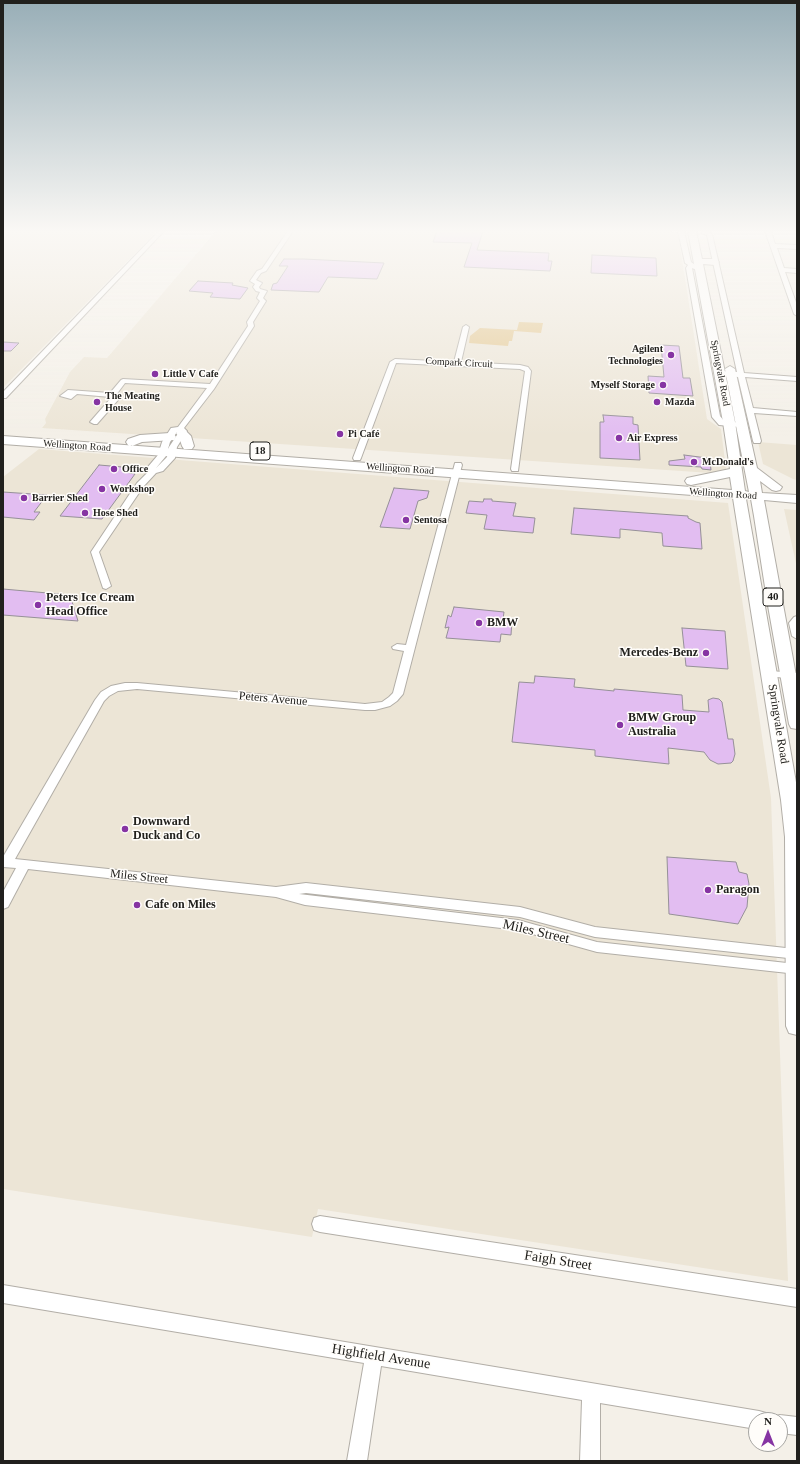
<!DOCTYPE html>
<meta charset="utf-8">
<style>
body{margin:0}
#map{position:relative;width:800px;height:1464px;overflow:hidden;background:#f4f0e8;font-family:"Times New Roman",serif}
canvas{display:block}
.frame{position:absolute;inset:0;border:4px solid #21201d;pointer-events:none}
.north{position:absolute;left:748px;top:1412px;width:40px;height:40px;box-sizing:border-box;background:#fffdfa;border:1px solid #a6a5a2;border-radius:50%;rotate:0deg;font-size:11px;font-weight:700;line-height:16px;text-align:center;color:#21201d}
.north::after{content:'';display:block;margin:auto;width:14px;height:18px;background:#8634a3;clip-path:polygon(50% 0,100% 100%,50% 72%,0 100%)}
</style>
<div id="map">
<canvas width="800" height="1464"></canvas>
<div class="frame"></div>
<div class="north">N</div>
</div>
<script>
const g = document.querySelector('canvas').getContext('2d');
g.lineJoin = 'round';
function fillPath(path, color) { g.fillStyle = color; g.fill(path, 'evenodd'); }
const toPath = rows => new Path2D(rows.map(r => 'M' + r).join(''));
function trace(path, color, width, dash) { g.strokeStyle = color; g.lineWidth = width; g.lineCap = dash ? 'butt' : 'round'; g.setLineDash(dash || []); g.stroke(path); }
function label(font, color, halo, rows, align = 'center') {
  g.font = font + ' "Times New Roman",serif'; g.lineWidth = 3; g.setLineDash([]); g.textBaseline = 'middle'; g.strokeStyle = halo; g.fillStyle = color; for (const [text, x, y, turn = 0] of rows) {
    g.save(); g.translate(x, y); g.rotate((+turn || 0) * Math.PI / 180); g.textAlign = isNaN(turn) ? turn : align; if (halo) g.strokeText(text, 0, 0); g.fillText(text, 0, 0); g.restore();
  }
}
fillPath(toPath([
 [3,231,157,231,3,388],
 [216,231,667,231,678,233,707,419,721,429,726,469,711,473,42,428,46,423,45,419,70,372,84,357,107,358],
 [758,442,797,445,797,480,793,479,763,464],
 [39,449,728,503,771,798,788,1281,318,1209,312,1237,3,1189,3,477],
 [784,509,797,510,797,568]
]), '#ece5d6');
fillPath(toPath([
 [519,322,543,323,541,333,514,331,512,341,509,341,508,346,469,343,470,336,480,328,517,330]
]), '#e3c790');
const building = toPath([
 [437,231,483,231,477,250,549,253,548,261,552,261,550,271,464,267,472,243,433,242,437,231],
 [592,255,656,258,657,276,591,273,592,255],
 [284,259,304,259,384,263,377,279,328,277,319,292,271,290,273,284,277,283,288,266,279,266,284,259],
 [198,281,233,283,232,285,248,288,240,299,210,297,213,293,189,291,198,281],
 [3,342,19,343,11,351,3,351,3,342],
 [661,345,679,346,683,378,690,378,693,396,649,393,648,376,664,377,661,345],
 [603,415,633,417,633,424,638,425,640,460,600,458,600,422,604,422,603,415],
 [684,455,707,458,710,461,711,470,702,469,701,467,669,465,669,461,685,459,684,455],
 [99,465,134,468,129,473,135,474,102,519,60,516,99,465],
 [394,488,429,491,427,498,418,501,410,529,380,527,394,488],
 [3,492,47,495,34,512,40,512,34,520,3,517,3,492],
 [484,499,492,499,492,501,516,503,513,516,535,518,533,533,484,529,487,515,466,513,469,501,483,502,484,499],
 [574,508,688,516,688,518,696,522,700,523,702,549,663,546,662,533,620,529,620,538,571,534,574,508],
 [3,589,70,595,78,621,3,615,3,589],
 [454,607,504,612,503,619,512,620,511,635,501,634,500,642,446,638,449,627,445,628,448,615,451,617,454,607],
 [682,628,725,631,728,669,686,666,682,628],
 [535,676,575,679,574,687,614,691,614,689,682,695,683,710,709,712,708,700,713,698,719,699,722,702,728,739,733,739,735,754,733,761,731,763,718,764,710,760,704,752,668,748,669,764,595,756,595,750,512,742,519,682,534,683,535,676],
 [667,857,736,862,739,872,747,874,749,884,747,907,738,924,669,914,667,857]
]);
fillPath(building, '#e2bdf1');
trace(building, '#969198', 1);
const minor = toPath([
 [159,231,164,231,6,398,3,398,3,392,159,231],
 [288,231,293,231,266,271,261,273,256,280,262,283,259,287,260,289,267,291,263,298,266,301,253,322,254,326,214,389,184,428,187,431,177,447,175,458,163,471,156,473,143,487,99,552,111,586,106,589,103,588,91,552,137,483,149,471,147,468,158,455,162,442,171,428,178,427,207,388,125,383,116,395,119,398,118,400,97,424,94,424,90,422,111,398,110,397,77,394,71,399,60,396,68,390,110,393,121,380,123,379,210,384,248,326,247,322,260,301,257,298,260,292,256,291,253,287,255,284,250,281,257,271,262,269,288,231],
 [177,432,179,432,169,447,167,457,156,468,166,456,170,442,177,432],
 [678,231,684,231,691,262,700,268,697,270,692,268,720,416,724,421,741,423,741,427,719,425,712,417,686,268,688,265,685,263,678,231],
 [702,231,707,231,712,234,744,373,797,377,797,381,745,377,753,408,797,412,797,416,754,413,761,441,760,443,754,443,753,441,738,377,719,375,716,373,719,371,737,372,707,235,702,233,702,231],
 [765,231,771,231,775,244,797,245,797,249,777,248,784,268,797,269,797,273,785,272,797,305,797,316,794,314,765,231],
 [466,325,469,327,461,362,520,365,528,367,531,371,518,471,512,471,511,469,525,371,520,369,396,363,361,458,360,460,354,460,353,458,390,362,395,359,454,362,463,327,466,325],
 [455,463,461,463,462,465,403,694,397,701,390,706,375,710,365,710,137,689,118,691,109,696,104,701,15,859,276,887,306,883,520,907,595,927,795,949,797,949,797,959,595,937,520,917,306,893,299,894,518,920,597,942,796,964,797,974,597,952,518,930,305,905,276,897,28,869,8,907,3,909,3,892,16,868,3,867,3,857,95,700,101,692,111,686,125,683,137,683,365,704,382,702,389,697,393,693,404,651,393,649,392,647,397,644,406,645,455,463],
 [797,616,797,639,792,636,789,623,794,617,797,616],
 [770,671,797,673,797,679,766,676,765,674,770,671],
 [320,1216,797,1289,797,1307,320,1232,314,1230,312,1224,314,1218,320,1216],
 [3,1285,759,1411,766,1413,768,1420,756,1420,756,1429,600,1403,600,1461,580,1461,582,1400,381,1366,367,1461,347,1461,364,1363,3,1303,3,1285],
 [780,1415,797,1417,797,1435,780,1433,780,1420,772,1420,773,1417,780,1415]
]);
const highway = toPath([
 [688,231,696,231,702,259,715,259,719,262,715,265,703,264,735,422,745,491,749,492,725,369,730,366,735,369,757,468,782,487,780,490,776,491,772,490,760,481,762,493,797,495,797,503,764,500,797,681,797,729,791,728,789,724,767,600,754,516,751,499,746,499,797,788,797,1035,789,1033,786,1026,785,837,781,800,733,498,3,444,3,436,732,490,730,477,691,485,687,484,685,481,687,478,730,469,723,422,688,231],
 [182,429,186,431,191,436,194,446,192,449,184,449,182,446,179,437,176,433,178,431,182,429],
 [170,433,174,434,176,437,174,440,142,442,132,446,128,445,126,442,128,439,140,435,170,433]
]);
trace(minor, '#b2aea7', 2);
trace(highway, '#b2aea7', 2);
fillPath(minor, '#fff');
fillPath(highway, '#fff');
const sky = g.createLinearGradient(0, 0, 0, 436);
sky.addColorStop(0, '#98aeb7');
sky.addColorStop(0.53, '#faf8f5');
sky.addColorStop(1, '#faf8f500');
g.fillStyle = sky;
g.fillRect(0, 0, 800, 436);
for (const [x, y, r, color] of [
 [671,355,4,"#8634a3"],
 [155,374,4,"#8634a3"],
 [663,385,4,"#8634a3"],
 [97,402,4,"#8634a3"],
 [657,402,4,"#8634a3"],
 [340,434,4,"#8634a3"],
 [619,438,4,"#8634a3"],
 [694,462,4,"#8634a3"],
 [114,469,4,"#8634a3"],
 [102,489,4,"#8634a3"],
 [24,498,4,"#8634a3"],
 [85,513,4,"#8634a3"],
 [406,520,4,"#8634a3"],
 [38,605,4,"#8634a3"],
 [479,623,4,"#8634a3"],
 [706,653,4,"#8634a3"],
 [620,725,4,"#8634a3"],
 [125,829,4,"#8634a3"],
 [708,890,4,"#8634a3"],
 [137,905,4,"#8634a3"]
]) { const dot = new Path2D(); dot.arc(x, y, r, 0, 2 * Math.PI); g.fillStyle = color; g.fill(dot); trace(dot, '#fffdfa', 1.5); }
label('bold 10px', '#21201d', '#fffdfa', [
 ["Agilent",663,349,"right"],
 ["Technologies",663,361,"right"],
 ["Little V Cafe",163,374],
 ["Myself Storage",655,385,"right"],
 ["The Meating",105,396],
 ["House",105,408],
 ["Mazda",665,402],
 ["Pi Café",348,434],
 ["Air Express",627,438],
 ["McDonald's",702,462],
 ["Office",122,469],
 ["Workshop",110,489],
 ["Barrier Shed",32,498],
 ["Hose Shed",93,513],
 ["Sentosa",414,520]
], 'left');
label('10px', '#21201d', '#fffdfa', [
 ["Compark Circuit",459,363,3],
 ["Springvale Road",720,373,79],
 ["Wellington Road",77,446,4],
 ["Wellington Road",400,469,4],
 ["Wellington Road",723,494,4]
]);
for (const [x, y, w] of [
 [260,451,20],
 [773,597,20]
]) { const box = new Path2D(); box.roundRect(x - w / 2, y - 9, w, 18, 3); g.fillStyle = '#fffdfa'; g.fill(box); trace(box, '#21201d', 1); }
label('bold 11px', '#21201d', null, [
 ["18",260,451],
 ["40",773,597]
]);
label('bold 12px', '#21201d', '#fffdfa', [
 ["Peters Ice Cream",46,598],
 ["Head Office",46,612],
 ["BMW",487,623],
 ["Mercedes-Benz",698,653,"right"],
 ["BMW Group",628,718],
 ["Australia",628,732],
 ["Downward",133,822],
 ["Duck and Co",133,836],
 ["Paragon",716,890],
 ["Cafe on Miles",145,905]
], 'left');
label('12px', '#21201d', '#fffdfa', [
 ["Peters Avenue",273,699,5],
 ["Springvale Road",778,724,81],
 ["Miles Street",139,877,6]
]);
label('14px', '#21201d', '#fffdfa', [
 ["Miles Street",536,932,13],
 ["Faigh Street",558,1261,9],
 ["Highfield Avenue",381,1357,9]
]);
</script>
